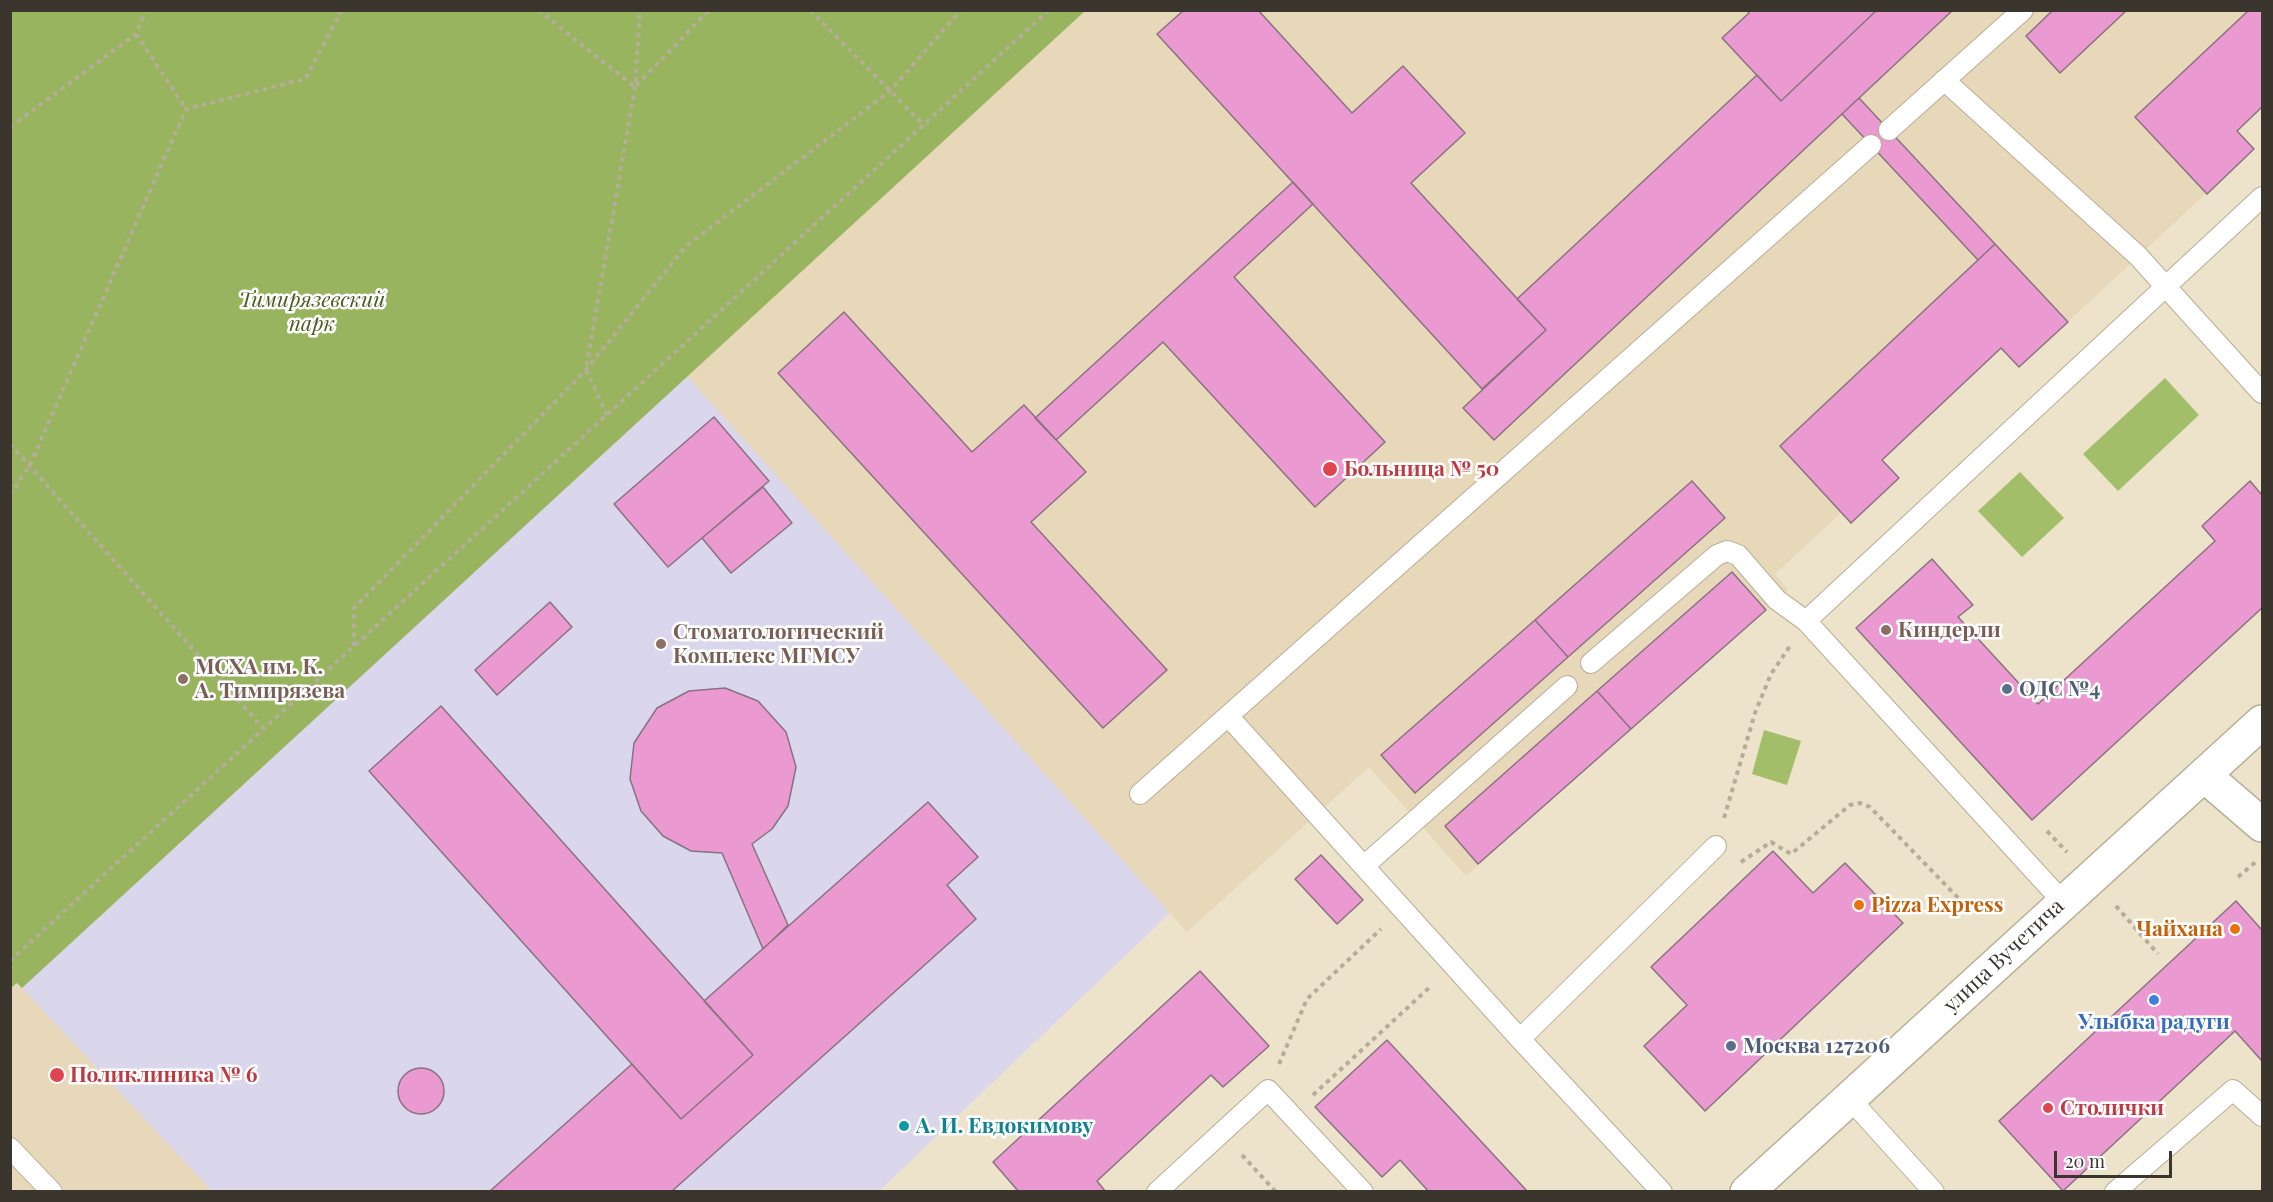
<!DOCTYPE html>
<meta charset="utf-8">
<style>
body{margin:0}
#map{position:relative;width:2273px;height:1202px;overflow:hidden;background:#ede2ca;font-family:"Playfair Display",serif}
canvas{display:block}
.frame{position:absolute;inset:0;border:12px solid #3b362d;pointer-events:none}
.scale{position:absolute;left:2054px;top:1151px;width:118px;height:27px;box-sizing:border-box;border:3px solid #3b362d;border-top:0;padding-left:8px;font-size:18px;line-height:21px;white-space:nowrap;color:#3b362d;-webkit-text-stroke:4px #fff;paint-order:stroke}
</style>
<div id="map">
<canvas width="2273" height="1202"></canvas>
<div class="frame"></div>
<div class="scale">20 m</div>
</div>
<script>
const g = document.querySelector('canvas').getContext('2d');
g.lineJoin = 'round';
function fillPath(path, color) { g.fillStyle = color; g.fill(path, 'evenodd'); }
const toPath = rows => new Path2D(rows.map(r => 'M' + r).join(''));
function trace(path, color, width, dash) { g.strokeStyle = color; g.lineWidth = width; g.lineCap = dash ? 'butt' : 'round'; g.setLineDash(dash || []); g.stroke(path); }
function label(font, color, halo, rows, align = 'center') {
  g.font = font + ' "Playfair Display",serif'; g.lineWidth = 5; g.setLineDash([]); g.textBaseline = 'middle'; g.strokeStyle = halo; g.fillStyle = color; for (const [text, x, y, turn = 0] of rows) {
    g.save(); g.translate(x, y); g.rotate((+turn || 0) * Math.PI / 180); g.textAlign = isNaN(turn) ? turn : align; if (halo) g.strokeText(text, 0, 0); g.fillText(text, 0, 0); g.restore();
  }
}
fillPath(toPath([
 [1085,11,2262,11,2262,107,2237,131,2254,149,2019,367,2001,349,1882,460,1899,478,1851,523,1841,513,1775,574,1788,590,1466,876,1369,767,1187,932,685,375],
 [17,983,22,988,212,1191,11,1192,10,989]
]), '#e6d8b9');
fillPath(toPath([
 [11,11,1085,11,686,375,1170,913,879,1191,212,1191,22,988,17,983,11,988]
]), '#dad6ec');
fillPath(toPath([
 [2165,378,2199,415,2118,491,2083,454],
 [2020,472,2064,518,2022,557,1978,511],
 [1764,730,1801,741,1787,785,1752,774]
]), '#a3be69');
fillPath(toPath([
 [11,10,1085,10,1085,11,22,988,17,983,11,988]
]), '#99b45e');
const building = toPath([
 [1184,10,1258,10,1352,113,1403,66,1465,133,1411,183,1546,330,1482,389,1157,34,1184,10],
 [1747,10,1877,10,1781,101,1722,38,1749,13,1747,10],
 [1877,10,1953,10,1494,440,1463,408,1546,330,1517,299,1757,75,1781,101,1877,10],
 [2053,10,2127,10,2060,73,2026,36,2053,10],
 [2249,10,2262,10,2262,107,2237,131,2254,149,2207,194,2135,117,2249,10],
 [1859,98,1995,244,1978,260,1842,114,1859,98],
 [1293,182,1313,204,1234,277,1385,442,1315,507,1163,342,1056,440,1035,418,1293,182],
 [1995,244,2068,322,2019,367,2001,348,1882,460,1899,478,1851,523,1780,446,1995,244],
 [844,312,972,452,1024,405,1086,472,1031,522,1167,670,1103,728,778,373,844,312],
 [714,417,769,481,668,567,614,504,714,417],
 [1692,481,1725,518,1568,657,1535,620,1692,481],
 [2250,481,2262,495,2262,608,2032,820,1856,628,1932,559,1973,605,1958,617,2038,704,2215,541,2202,526,2250,481],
 [763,487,792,523,731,573,702,538,763,487],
 [1732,572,1766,610,1631,729,1597,691,1732,572],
 [550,602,572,627,497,695,475,670,550,602],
 [1535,620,1568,657,1415,793,1381,755,1535,620],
 [725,688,758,701,786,732,796,767,788,806,772,829,752,844,788,925,763,949,722,853,691,851,663,836,641,811,630,779,634,743,657,708,689,691,725,688],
 [1597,691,1631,729,1478,864,1445,826,1597,691],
 [441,706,753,1055,681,1119,369,771,441,706],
 [928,802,978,857,947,885,976,919,671,1192,489,1192,632,1064,681,1119,753,1055,704,1001,928,802],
 [1773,851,1813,893,1845,863,1903,923,1705,1111,1644,1046,1687,1005,1651,967,1773,851],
 [1321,855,1363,900,1337,924,1295,879,1321,855],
 [2236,901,2262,930,2262,1061,2235,1031,2063,1191,1999,1121,2236,901],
 [1200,971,1269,1046,1223,1087,1211,1075,1097,1181,1106,1192,1019,1192,993,1162,1200,971],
 [1387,1040,1528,1192,1429,1192,1400,1160,1382,1177,1315,1107,1387,1040],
 '398 1091a23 23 0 1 1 46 0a23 23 0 1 1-46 0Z'
]);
fillPath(building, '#ea9ad0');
trace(building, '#887280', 1.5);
const service = toPath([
 [1944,80,2138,256,2262,393],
 [1889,130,2023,10],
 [1806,621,2262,197],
 [1591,663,1717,555,1727,551,1738,555,1777,600,1806,621,2063,902],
 [1228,716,1520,1039,1662,1192],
 [1140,794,1871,145],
 [1364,866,1567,686],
 [1520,1039,1716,846],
 [1850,1099,1934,1192],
 [10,1148,52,1192],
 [1157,1192,1268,1090,1363,1192],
 [2115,1192,2233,1090,2262,1116]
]);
const minor = toPath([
 [2204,775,2262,825],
 [1747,1192,2262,722]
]);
trace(service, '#b8ae97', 22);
trace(minor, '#b8ae97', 36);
trace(toPath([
 [538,10,635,87,709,10],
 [810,10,924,125],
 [136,34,186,109],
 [10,127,136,34,146,10],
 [607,415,586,370,635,87,640,10],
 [10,444,264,729],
 [10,495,30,465,186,109,305,79,342,10],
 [354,646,354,608,586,370,685,247,890,91,961,10],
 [1724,818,1755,713,1771,674,1790,646],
 [2047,831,2067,852],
 [1741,862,1771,842,1791,854,1850,805,1860,803,1870,807,1966,906],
 [2238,877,2258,860],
 [2116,906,2158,954],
 [10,961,1049,10],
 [1279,1064,1307,999,1381,929],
 [1313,1095,1431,986],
 [1242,1155,1276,1192]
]), '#b5ac99', 4, [4.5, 4.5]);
trace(service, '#fff', 20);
trace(minor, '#fff', 33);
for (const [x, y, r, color] of [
 [1330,469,8,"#e0444e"],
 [1886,630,6,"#8d6e63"],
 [661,644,6,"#8d6e63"],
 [183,679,6,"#8d6e63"],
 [2007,689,6,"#5c6f8a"],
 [1859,905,6,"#e8710a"],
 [2235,929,6,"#e8710a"],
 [2154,1000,6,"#3f7fe0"],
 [1731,1046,6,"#5c6f8a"],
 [57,1075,8,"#e0444e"],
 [2048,1108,6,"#e0444e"],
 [904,1126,6,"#0f9aa8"]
]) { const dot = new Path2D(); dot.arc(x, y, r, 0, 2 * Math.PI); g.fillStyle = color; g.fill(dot); trace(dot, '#fff', 2); }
label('italic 21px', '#495b1d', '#fff', [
 ["Тимирязевский",312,300],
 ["парк",312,324]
]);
label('bold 21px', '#be3a42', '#fff', [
 ["Больница № 50",1344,469],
 ["Поликлиника № 6",70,1075],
 ["Столички",2060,1108]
], 'left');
label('bold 21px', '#785e54', '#fff', [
 ["Киндерли",1898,630],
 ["Стоматологический",673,632],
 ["Комплекс МГМСУ",673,656],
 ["МСХА им. К.",195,667],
 ["А. Тимирязева",195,691]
], 'left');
label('bold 21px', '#4e5e75', '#fff', [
 ["ОДС №4",2019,689],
 ["Москва 127206",1743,1046]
], 'left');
label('bold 21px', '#c56008', '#fff', [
 ["Pizza Express",1871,905],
 ["Чайхана",2223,929,"right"]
], 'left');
label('21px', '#3b362d', '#fff', [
 ["улица Вучетича",2004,956,-43]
]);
label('bold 21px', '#366cbe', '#fff', [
 ["Улыбка радуги",2154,1022]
]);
label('bold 21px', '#0d838f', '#fff', [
 ["А. И. Евдокимову",916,1126]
], 'left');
</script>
